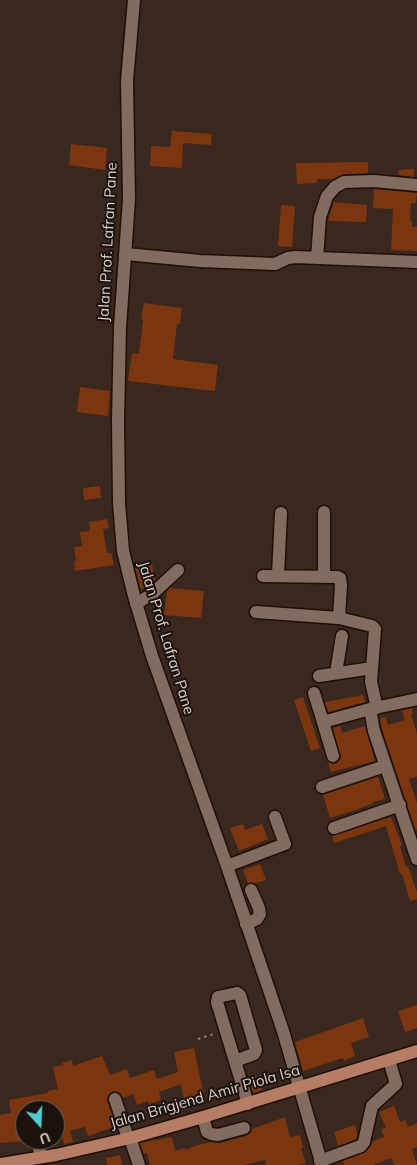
<!DOCTYPE html>
<style>
body{margin:0}
#map{position:relative;width:417px;height:1165px;overflow:hidden;background:#3a271e;font-family:Mulish,sans-serif}
canvas{display:block}
.north{position:absolute;left:15px;top:1100px;width:50px;height:50px;box-sizing:border-box;background:#1b120e;border:1px solid #685e59;border-radius:50%;rotate:160deg;font-size:14px;font-weight:700;line-height:20px;text-align:center;color:#dccfca}
.north::after{content:'';display:block;margin:auto;width:18px;height:22px;background:#52cdce;clip-path:polygon(50% 0,100% 100%,50% 72%,0 100%)}
</style>
<div id="map">
<canvas width="417" height="1165"></canvas>
<div class="north">U</div>
</div>
<script>
const g = document.querySelector('canvas').getContext('2d');
g.lineJoin = 'round';
function fillPath(path, color) { g.fillStyle = color; g.fill(path, 'evenodd'); }
const toPath = rows => new Path2D(rows.map(r => 'M' + r).join(''));
function trace(path, color, width, dash) { g.strokeStyle = color; g.lineWidth = width; g.lineCap = dash ? 'butt' : 'round'; g.setLineDash(dash || []); g.stroke(path); }
function label(font, color, halo, rows, align = 'center') {
  g.font = font + ' Mulish,sans-serif'; g.lineWidth = 4; g.setLineDash([]); g.textBaseline = 'middle'; g.strokeStyle = halo; g.fillStyle = color; for (const [text, x, y, turn = 0] of rows) {
    g.save(); g.translate(x, y); g.rotate((+turn || 0) * Math.PI / 180); g.textAlign = isNaN(turn) ? turn : align; if (halo) g.strokeText(text, 0, 0); g.fillText(text, 0, 0); g.restore();
  }
}
fillPath(toPath([
 [172,131,212,134,211,145,183,143,182,168,150,166,151,146,170,147],
 [71,144,107,148,105,170,69,165],
 [368,162,368,173,344,174,332,179,317,179,317,183,297,184,296,163],
 [414,169,414,177,399,175,398,170],
 [374,189,417,193,416,203,411,203,410,221,412,221,412,227,417,227,417,251,391,250,393,209,373,208],
 [334,202,367,205,366,222,328,221],
 [281,205,295,206,292,247,278,246],
 [144,303,182,308,180,324,177,324,173,359,218,365,215,391,128,381,132,353,139,354,143,320,141,319],
 [80,387,110,391,108,416,77,412],
 [100,486,101,498,84,500,83,488],
 [107,519,109,528,103,529,107,553,111,553,114,565,75,571,74,561,76,561,74,547,82,546,80,532,90,531,89,522],
 [152,564,155,580,147,587,141,589,135,568],
 [170,588,204,591,201,618,164,615,167,591],
 [363,695,365,702,328,712,325,702],
 [303,697,320,748,311,751,294,700],
 [412,708,413,714,411,714,417,734,417,777,409,779,417,803,417,829,415,829,382,729,380,718,386,717,388,725,405,720,402,711],
 [340,726,342,733,365,726,375,761,331,772,328,762,336,764,341,758,333,728],
 [378,777,385,799,373,802,373,804,362,807,362,808,330,818,323,795],
 [391,817,402,845,400,846,406,867,408,866,417,892,417,899,410,901,402,874,400,874,386,826,334,843,332,836],
 [243,824,245,830,262,824,268,839,239,851,230,828],
 [260,864,266,880,256,883,248,883,243,870],
 [417,1005,417,1028,405,1032,398,1011],
 [363,1018,369,1037,351,1043,355,1056,344,1061,343,1058,303,1071,295,1042],
 [194,1048,205,1101,185,1105,181,1084,159,1092,161,1100,149,1104,148,1101,137,1105,133,1094,123,1098,120,1093,113,1091,109,1094,107,1101,116,1126,88,1136,85,1127,70,1131,73,1142,64,1144,61,1133,59,1133,53,1108,25,1110,26,1141,0,1143,0,1115,11,1113,9,1100,48,1093,48,1091,58,1089,53,1067,63,1065,62,1063,72,1060,73,1066,102,1056,110,1075,127,1069,130,1078,154,1070,157,1079,178,1072,174,1052],
 [256,1076,262,1090,253,1093,249,1078],
 [394,1106,400,1122,405,1120,408,1127,417,1123,417,1147,412,1149,417,1165,394,1165,391,1158,373,1165,344,1165,343,1161,364,1153,370,1147,373,1141,384,1137,381,1129,386,1128,379,1112],
 [285,1117,290,1137,300,1135,303,1148,301,1148,306,1163,298,1165,266,1165,265,1160,244,1165,150,1165,147,1153,144,1154,140,1143,172,1137,175,1151,185,1148,186,1150,197,1145,211,1142,220,1143,246,1136,251,1133,252,1129],
 [355,1125,357,1134,356,1139,338,1146,334,1132],
 [120,1155,122,1165,107,1165,106,1158]
]), '#7c360f');
const minor = toPath([
 [134,0,127,81,129,199,120,327,118,420,119,503,123,551,134,596,152,656,227,866,283,1031,322,1165],
 [126,254,200,261,275,264,288,258,295,257,417,262],
 [317,258,320,217,327,196,335,187,344,182,374,181,417,185],
 [278,575,281,513],
 [263,576,338,577,340,578,341,585,339,618],
 [324,576,324,512],
 [136,604,152,594,178,570],
 [256,612,339,618,372,626,375,629,371,682,377,708],
 [336,673,342,636],
 [319,676,372,668],
 [314,693,323,722,370,709],
 [417,699,370,709,374,731,417,859],
 [323,722,333,756],
 [322,787,385,766],
 [334,828,400,805],
 [227,866,285,844,275,817],
 [246,924,257,919,260,914,259,908,251,890],
 [235,1061,254,1054,256,1050,240,995,237,993,218,997,217,1002,248,1104],
 [115,1099,128,1138],
 [203,1117,207,1132,211,1134,218,1135,244,1128],
 [130,1138,139,1165],
 [37,1140,41,1157],
 [320,1161,361,1146,364,1142,372,1106,396,1084,389,1060]
]);
const major = toPath([
 [0,1164,56,1155,130,1138,203,1117,417,1051]
]);
trace(minor, '#200f07', 15);
trace(major, '#200f07', 15);
trace(toPath([
 [198,1039,214,1034]
]), '#93837c', 2, [2.5, 4]);
trace(minor, '#826c61', 12);
trace(major, '#b47d64', 12);
label('15px', '#dccfca', '#1b120e', [
 ["Jalan Prof. Lafran Pane",108,242,-87],
 ["Jalan Prof. Lafran Pane",166,638,73],
 ["Jalan Brigjend Amir Piola Isa",205,1097,-16]
]);
</script>
